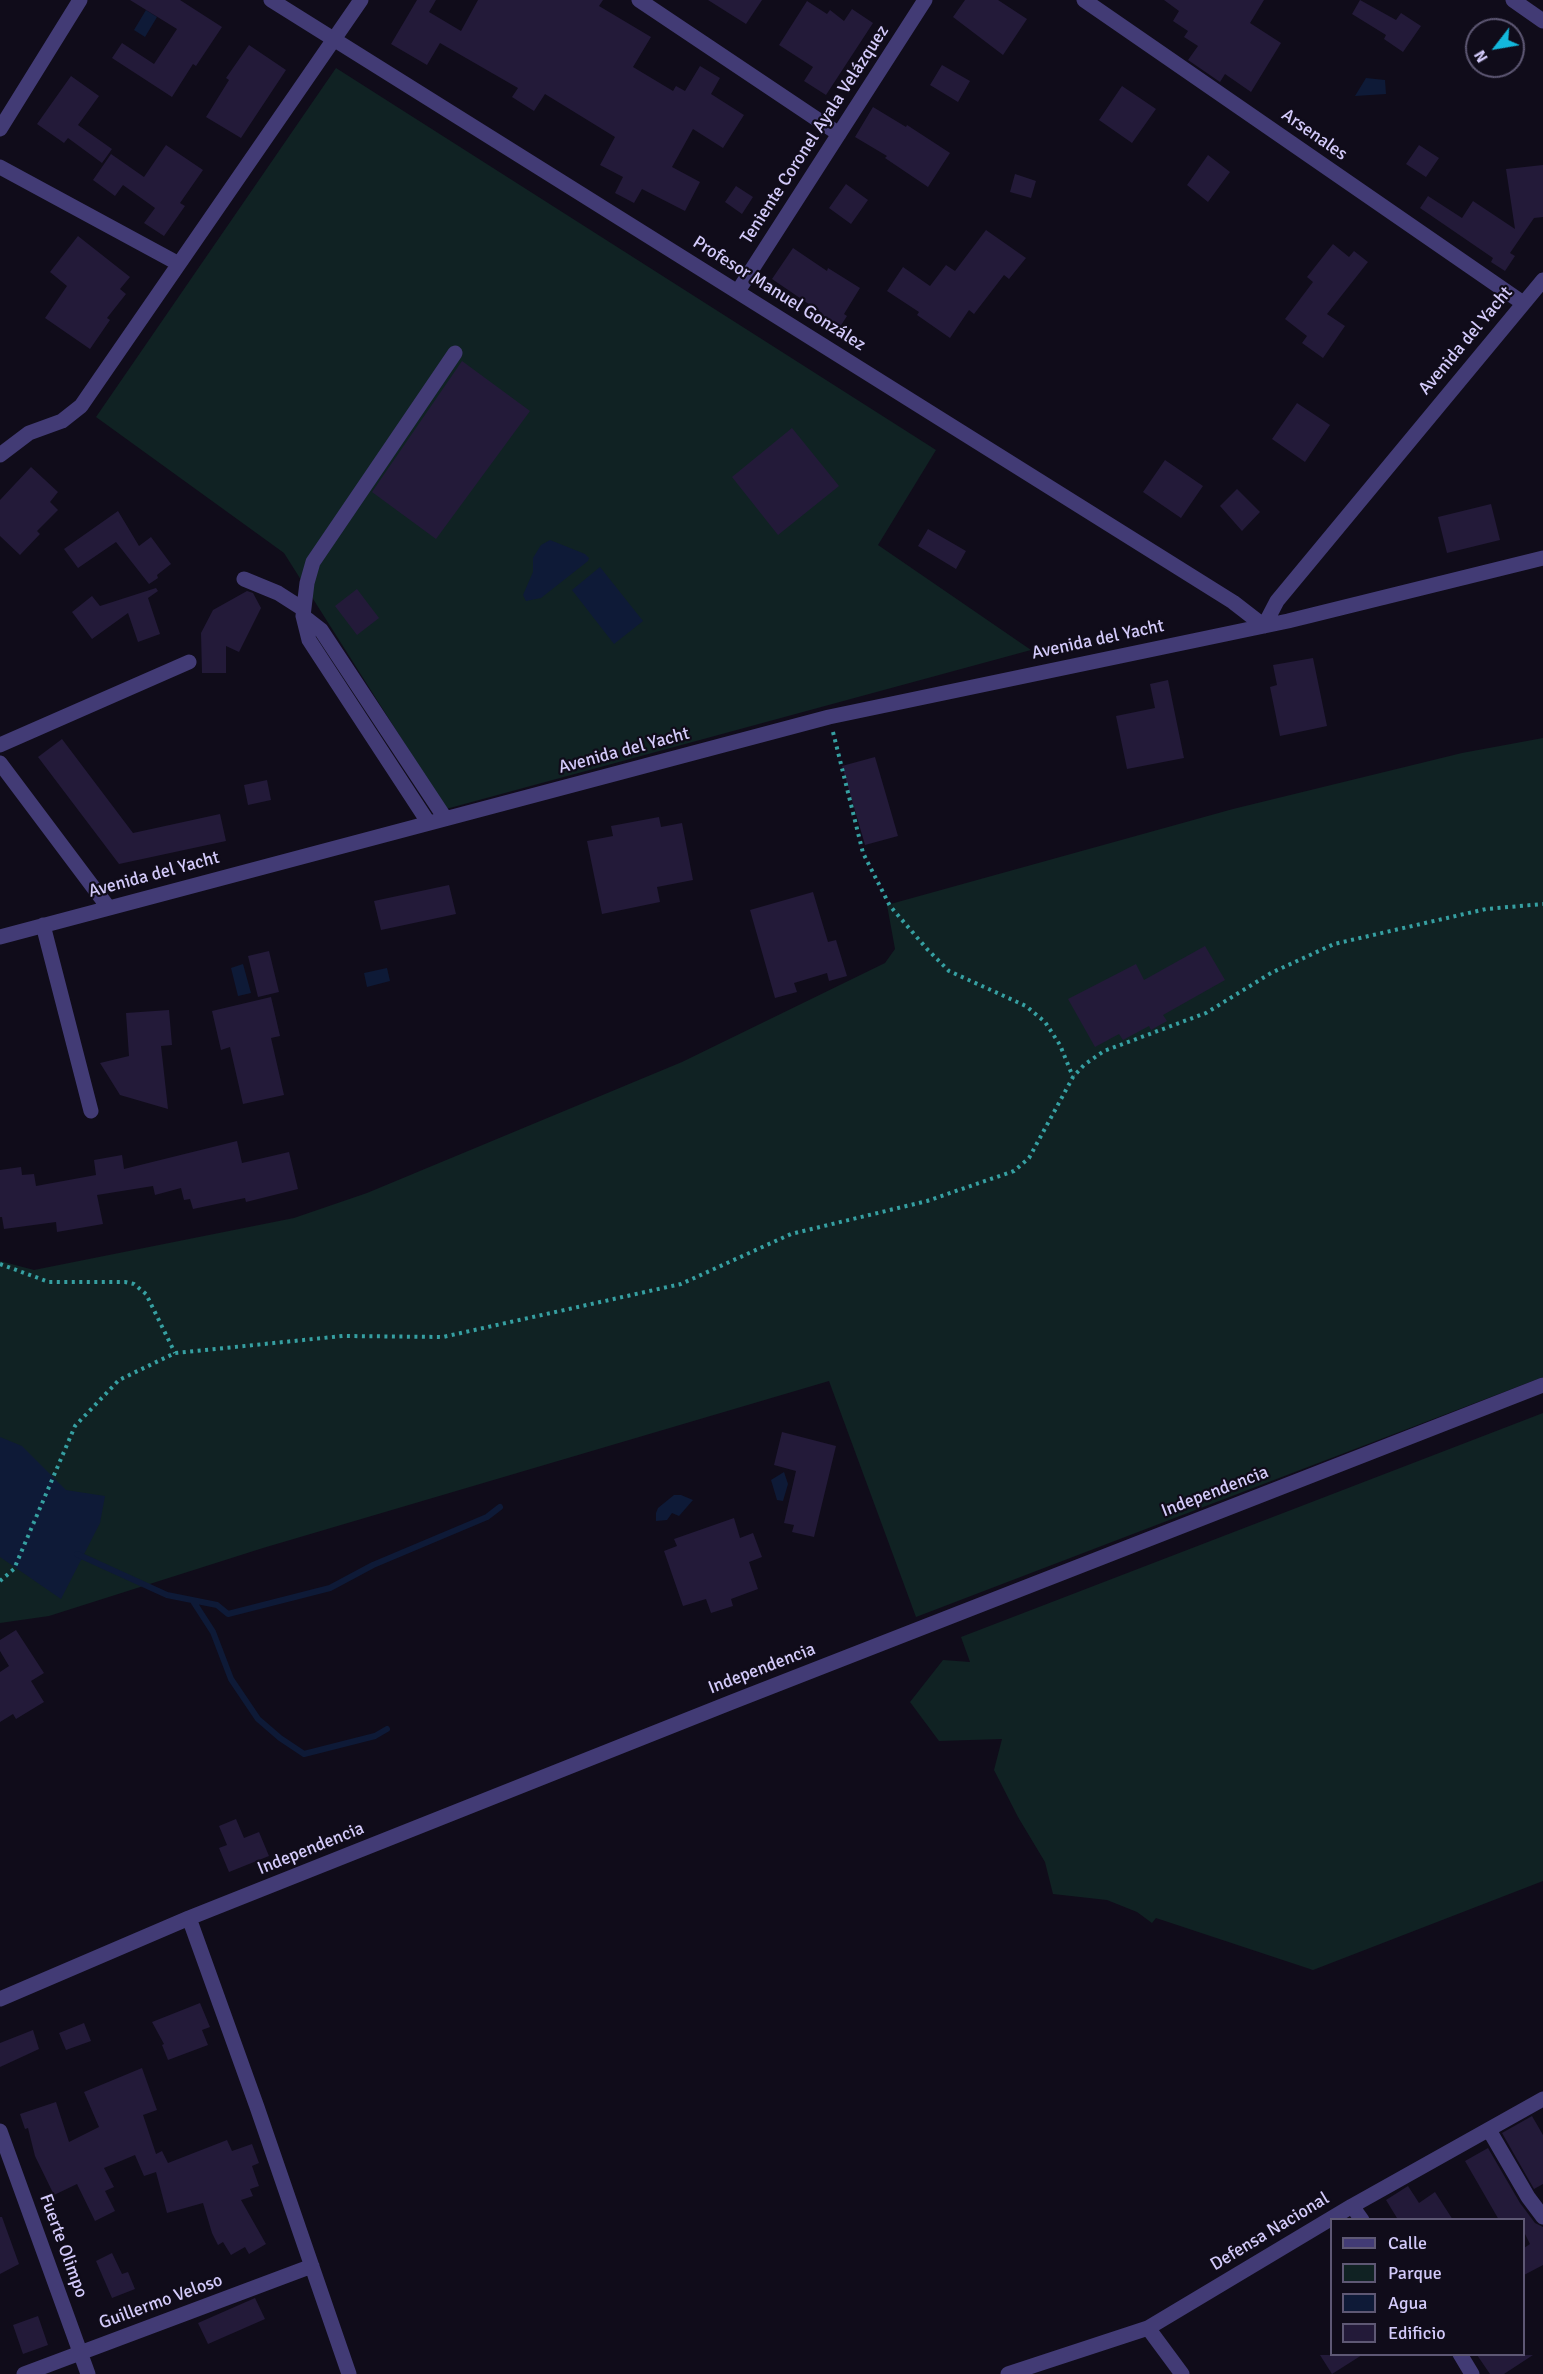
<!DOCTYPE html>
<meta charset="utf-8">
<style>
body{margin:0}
#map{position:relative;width:1543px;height:2374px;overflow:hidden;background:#100c1a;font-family:Signika,sans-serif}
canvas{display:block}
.legend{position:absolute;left:1330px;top:2218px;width:195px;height:138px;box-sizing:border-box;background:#100c1a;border:2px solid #5e5874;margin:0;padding:8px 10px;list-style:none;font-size:18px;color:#d3cafa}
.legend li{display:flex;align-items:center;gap:12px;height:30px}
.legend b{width:30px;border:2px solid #5e5874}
.north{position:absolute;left:1465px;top:18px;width:60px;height:60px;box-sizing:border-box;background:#100c1a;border:2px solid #5e5874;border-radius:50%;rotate:239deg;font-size:16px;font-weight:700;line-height:24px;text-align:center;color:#d3cafa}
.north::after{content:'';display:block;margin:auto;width:21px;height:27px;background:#13b8dc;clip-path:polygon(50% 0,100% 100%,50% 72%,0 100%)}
</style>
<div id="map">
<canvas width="1543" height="2374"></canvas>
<ul class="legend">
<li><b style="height:8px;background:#423b75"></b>Calle</li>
<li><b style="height:16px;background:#102223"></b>Parque</li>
<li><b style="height:16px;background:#0e1a37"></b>Agua</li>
<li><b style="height:16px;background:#231a39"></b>Edificio</li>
</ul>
<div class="north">N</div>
</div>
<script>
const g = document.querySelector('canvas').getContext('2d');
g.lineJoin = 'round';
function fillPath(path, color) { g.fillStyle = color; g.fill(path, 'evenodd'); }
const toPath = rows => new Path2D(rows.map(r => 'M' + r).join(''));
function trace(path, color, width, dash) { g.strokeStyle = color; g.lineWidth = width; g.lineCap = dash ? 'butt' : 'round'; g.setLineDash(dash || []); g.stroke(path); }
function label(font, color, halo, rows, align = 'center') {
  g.font = font + ' Signika,sans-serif'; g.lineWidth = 4.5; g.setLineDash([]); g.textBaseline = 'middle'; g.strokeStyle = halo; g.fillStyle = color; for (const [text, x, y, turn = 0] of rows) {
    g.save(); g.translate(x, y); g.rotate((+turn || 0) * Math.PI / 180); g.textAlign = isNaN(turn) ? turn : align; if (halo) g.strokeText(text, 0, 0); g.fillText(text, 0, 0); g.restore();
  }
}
fillPath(toPath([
 [336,68,936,450,878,545,1031,650,446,809,284,553,96,417],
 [1543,738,1543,1377,916,1617,829,1381,263,1548,49,1616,0,1623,0,1261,34,1270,294,1218,367,1193,682,1062,885,963,895,949,887,905,1233,809,1462,753],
 [1543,1413,1543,1881,1313,1970,1156,1918,1152,1923,1137,1912,1107,1900,1053,1894,1045,1862,1018,1817,994,1770,1002,1739,939,1741,910,1702,943,1660,970,1662,961,1637]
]), '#102223');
fillPath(toPath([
 [146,10,157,17,145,37,134,30],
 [1366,78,1385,80,1386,94,1355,96],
 [550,540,585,554,589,558,588,561,541,598,526,601,523,595,533,572,533,558,541,545],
 [600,567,643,621,614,644,572,590],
 [243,964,251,993,238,996,231,968],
 [387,968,390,981,367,987,364,973],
 [0,1437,22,1446,66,1490,105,1496,100,1523,61,1599,0,1557],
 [784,1472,788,1484,783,1501,777,1500,771,1480],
 [674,1495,681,1495,693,1500,679,1516,672,1513,667,1520,656,1521,656,1513,658,1508]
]), '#0e1a37');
trace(toPath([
 [77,1554,167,1595,217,1605,228,1614,330,1588,373,1565,487,1517,500,1507],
 [193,1601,213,1632,231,1679,258,1719,280,1738,304,1754,375,1736,387,1729]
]), '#0e1a37', 6);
fillPath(toPath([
 [130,0,180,0,222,27,196,66,193,64,172,97,112,58,122,43,154,64,177,29],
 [417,0,436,0,429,12,461,31,478,0,603,0,599,6,651,37,633,67,673,91,676,86,685,91,700,66,720,78,711,94,744,115,723,148,693,129,672,167,700,182,685,211,642,189,634,203,615,193,623,177,600,165,615,137,545,94,534,111,512,97,518,88,440,43,427,65,391,44],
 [708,0,762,0,746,24],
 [965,0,998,0,1027,19,1003,55,953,17],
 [1164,0,1264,0,1250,23,1281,43,1251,92,1225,74,1220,82,1188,60,1198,46,1184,37,1188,31,1173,21,1179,11],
 [1360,0,1396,20,1401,13,1421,26,1403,52,1384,39,1386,35,1352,14],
 [807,1,827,14,830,10,844,21,852,9,873,23,826,95,804,81,813,67,779,45],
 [249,45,286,70,241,138,206,117,229,80,226,78],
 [942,65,970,81,958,102,930,85],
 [71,76,99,96,78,125,112,149,102,163,68,138,64,143,37,124],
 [1122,86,1156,109,1132,143,1099,120],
 [873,107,906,127,907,125,950,153,928,187,885,158,887,156,855,137],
 [166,145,203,170,180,203,185,206,164,236,144,223,155,208,123,185,115,196,93,180,111,154,144,177],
 [1419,145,1439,158,1426,177,1406,164],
 [1208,155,1230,172,1208,202,1187,185],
 [1543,165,1543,217,1534,218,1510,253,1515,256,1505,271,1491,262,1493,258,1420,208,1428,196,1462,218,1473,201,1515,229,1506,169],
 [1015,174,1036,181,1031,198,1010,192],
 [846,184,868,200,851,224,829,208],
 [736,186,753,197,742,214,725,202],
 [986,230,1026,258,1009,279,1004,275,974,314,969,310,950,338,917,315,919,312,887,291,903,267,930,286,946,265,955,271],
 [78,236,130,277,120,289,126,294,107,318,110,320,90,349,45,318,67,286,50,272],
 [1333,244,1349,257,1354,251,1368,262,1327,314,1345,326,1323,358,1302,343,1307,336,1285,319,1313,282,1307,277],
 [793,248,827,271,828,268,860,288,844,314,847,316,836,333,817,321,822,313,772,279],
 [462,361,530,411,436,539,372,492],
 [1297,403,1330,425,1305,462,1272,439],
 [792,428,839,486,778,535,732,477],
 [1165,460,1203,486,1181,518,1143,492],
 [31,467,58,492,50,502,58,510,37,531,40,534,20,555,0,536,0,500],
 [1237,489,1260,512,1242,531,1220,506],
 [1491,504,1500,540,1447,553,1438,517],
 [118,511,139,546,151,537,171,564,157,575,158,578,149,584,116,542,78,568,64,549],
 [928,529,966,551,956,569,918,546],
 [156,588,158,591,148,598,160,634,138,642,128,613,92,639,72,612,92,596,100,606],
 [357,589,379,618,357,635,335,606],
 [247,591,253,593,261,608,239,652,226,646,226,673,202,673,201,633,213,610],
 [1313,658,1327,726,1280,736,1270,687,1277,685,1273,665],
 [1168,680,1184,758,1127,769,1116,716,1155,708,1150,684],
 [62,739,133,833,220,814,226,841,119,864,38,757],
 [875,757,898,836,865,845,842,766],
 [267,780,271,800,248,805,244,785],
 [659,817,661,827,682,823,693,880,657,887,660,902,602,914,587,841,613,836,611,826],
 [449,885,456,914,381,930,374,901],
 [813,892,828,942,836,940,847,976,829,981,827,973,794,983,797,992,775,998,750,910],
 [1205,946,1225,980,1163,1015,1167,1021,1151,1030,1149,1026,1123,1040,1119,1034,1095,1047,1068,999,1136,964,1144,980],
 [269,951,279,992,258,997,248,956],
 [271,997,280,1036,271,1038,284,1095,243,1104,230,1047,221,1050,212,1011],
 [169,1010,172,1045,161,1046,168,1109,120,1095,100,1063,129,1056,126,1013],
 [237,1141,242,1163,289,1152,298,1189,246,1202,245,1198,193,1209,190,1199,184,1200,181,1188,155,1195,153,1186,97,1195,103,1224,57,1232,56,1222,4,1229,2,1217,0,1217,0,1170,21,1167,22,1175,34,1174,36,1186,96,1175,94,1160,122,1155,124,1169],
 [782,1432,836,1446,814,1537,792,1532,794,1525,784,1523,796,1471,774,1465],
 [734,1518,740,1538,753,1533,762,1557,749,1562,758,1589,731,1599,733,1606,711,1613,706,1599,683,1606,664,1551,677,1546,674,1539],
 [16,1630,44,1673,31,1681,44,1702,16,1719,13,1714,0,1722,0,1672,9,1666,0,1651,0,1640],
 [236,1819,244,1838,259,1832,269,1856,229,1872,219,1848,227,1845,219,1826],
 [200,2003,210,2027,202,2030,208,2045,168,2060,162,2045,164,2044,152,2022],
 [84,2023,91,2041,66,2050,59,2033],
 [33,2030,39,2049,0,2067,0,2043],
 [142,2068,157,2110,143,2115,156,2154,162,2151,168,2163,227,2140,232,2151,252,2144,259,2163,252,2166,259,2186,250,2189,253,2196,241,2200,266,2244,249,2254,245,2247,231,2255,223,2242,218,2245,212,2233,203,2203,167,2213,156,2172,144,2176,135,2155,104,2168,114,2187,105,2191,115,2211,95,2221,77,2184,54,2195,35,2156,28,2128,25,2129,20,2114,56,2102,69,2142,99,2127,84,2092],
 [1532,2116,1543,2135,1543,2184,1534,2189,1502,2133],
 [1488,2148,1520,2203,1535,2223,1543,2227,1543,2265,1524,2275,1524,2248,1530,2244,1524,2232,1524,2220,1499,2220,1465,2161],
 [1408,2186,1419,2203,1435,2192,1453,2220,1395,2220,1397,2218,1386,2200],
 [0,2217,2,2217,19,2264,0,2274],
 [112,2253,122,2274,128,2272,135,2289,112,2298,96,2261],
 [255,2298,265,2319,208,2344,198,2323],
 [38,2316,48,2345,23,2354,13,2325],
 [1320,2355,1362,2355,1332,2374],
 [1477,2355,1533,2355,1504,2374,1490,2374]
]), '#231a39');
trace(toPath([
 [833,732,863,853,890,906,927,949,949,971,1026,1006,1045,1022,1060,1045,1073,1077],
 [0,1264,49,1282,125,1282,134,1284,146,1294,175,1353],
 [0,1581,14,1569,75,1426,119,1380,175,1353,343,1336,443,1337,681,1284,791,1234,927,1201,1014,1171,1029,1158,1073,1077,1084,1065,1104,1051,1206,1013,1271,973,1334,944,1486,909,1543,904]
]), '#36a0a2', 4, [3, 4.5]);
trace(toPath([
 [271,0,1233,602,1264,626],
 [639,0,839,134],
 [1084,0,1523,303],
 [1513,0,1543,21],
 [0,129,80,0],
 [0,167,179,264],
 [738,291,925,0],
 [0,455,29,433,62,421,81,406,361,0],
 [244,579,278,593,303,609],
 [303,616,307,583,313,562,455,353],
 [1264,626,1277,601,1543,280],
 [0,745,189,662],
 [0,763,108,907],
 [428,822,309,640,303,616,321,630,445,818],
 [43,925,91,1111],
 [0,937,829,717,1288,621,1543,558],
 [189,1918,257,2107,349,2374],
 [0,1999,189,1918,732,1702,1543,1385],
 [1489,2130,1528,2197,1543,2217],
 [0,2131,88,2374],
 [1352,2206,1362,2220],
 [1148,2328,1182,2374],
 [1460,2354,1472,2374],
 [24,2374,312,2266],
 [1008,2374,1148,2328,1352,2206,1543,2099]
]), '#423b75', 15);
label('18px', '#d3cafa', '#100c1a', [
 ["Teniente Coronel Ayala Velázquez",815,135,-57],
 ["Arsenales",1314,135,35],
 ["Profesor Manuel González",779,294,32],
 ["Avenida del Yacht",1466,341,-50],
 ["Avenida del Yacht",1098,640,-12],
 ["Avenida del Yacht",624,751,-15],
 ["Avenida del Yacht",154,875,-15],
 ["Independencia",1215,1492,-21],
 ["Independencia",762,1669,-21],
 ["Independencia",311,1849,-22],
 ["Defensa Nacional",1270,2232,-31],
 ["Fuerte Olimpo",63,2246,70],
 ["Guillermo Veloso",161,2302,-20]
]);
</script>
